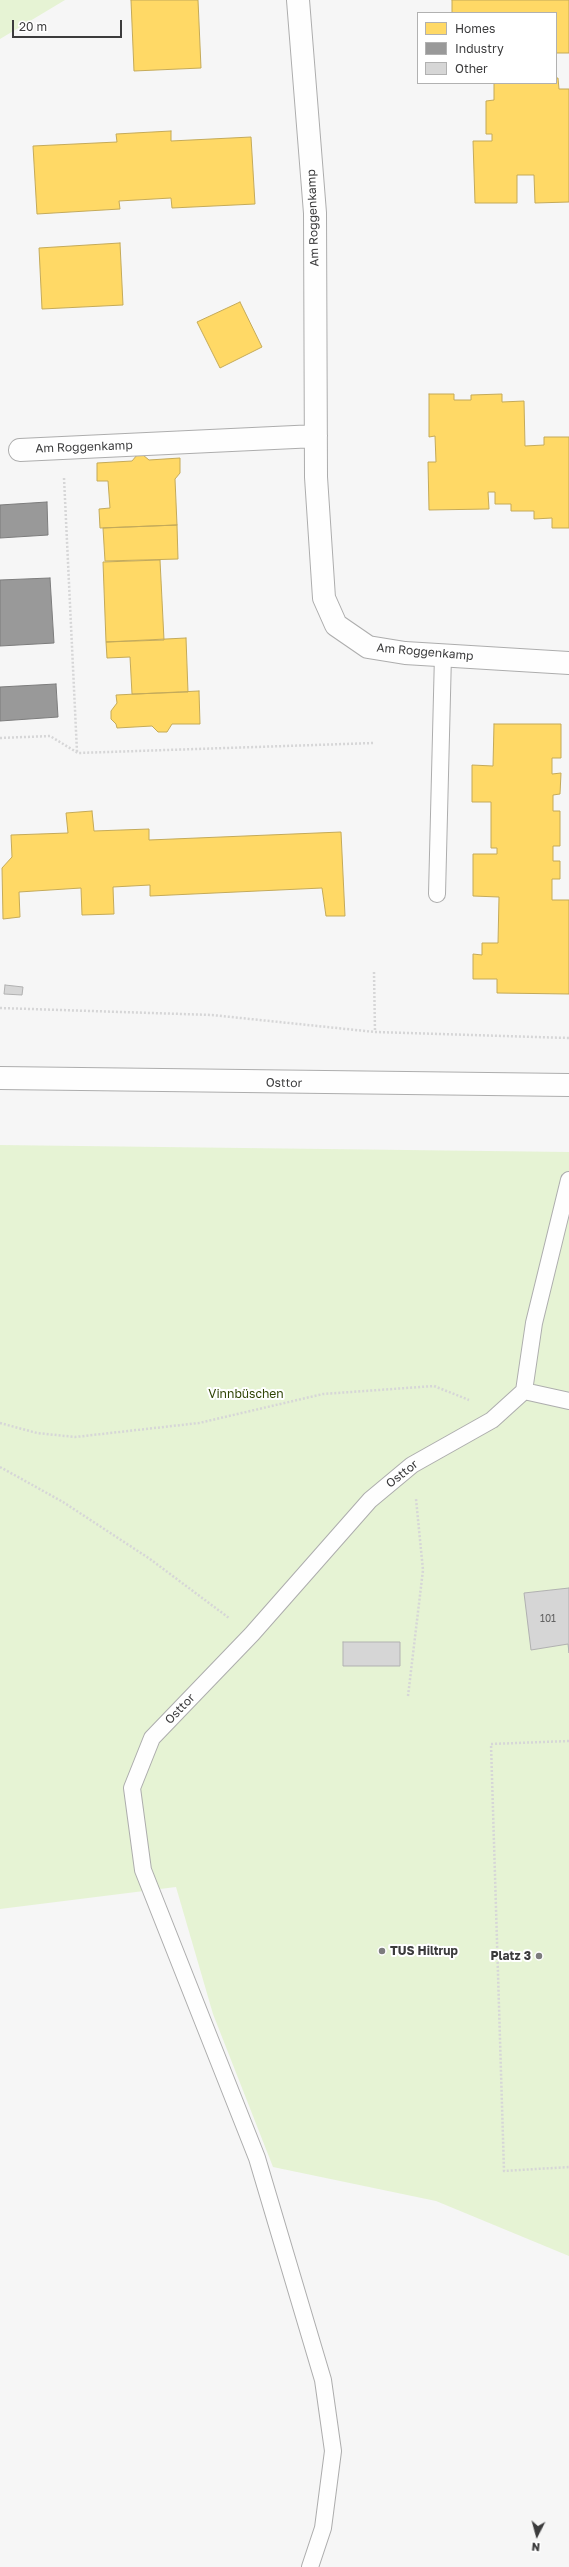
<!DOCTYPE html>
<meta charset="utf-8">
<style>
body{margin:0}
#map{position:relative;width:569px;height:2567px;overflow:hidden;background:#f6f6f6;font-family:"Golos Text",sans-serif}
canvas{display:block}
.legend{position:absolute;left:417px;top:12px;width:140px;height:72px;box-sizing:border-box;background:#fff;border:1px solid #b1b1b1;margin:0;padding:5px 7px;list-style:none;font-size:12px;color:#3b3b3c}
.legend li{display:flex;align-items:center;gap:8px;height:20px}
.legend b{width:20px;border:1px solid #b1b1b1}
.north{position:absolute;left:517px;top:2515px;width:40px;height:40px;-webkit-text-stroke:3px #fff;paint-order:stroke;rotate:186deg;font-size:11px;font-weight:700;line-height:16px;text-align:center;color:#3b3b3c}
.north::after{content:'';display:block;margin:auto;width:14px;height:18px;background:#3b3b3c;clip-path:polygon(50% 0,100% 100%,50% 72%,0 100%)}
.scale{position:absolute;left:12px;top:20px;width:110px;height:18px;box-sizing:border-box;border:2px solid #3b3b3c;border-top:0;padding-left:5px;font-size:12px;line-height:14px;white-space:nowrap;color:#3b3b3c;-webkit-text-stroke:3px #fff;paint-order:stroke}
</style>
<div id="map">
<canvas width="569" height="2567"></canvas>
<ul class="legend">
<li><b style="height:11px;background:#ffd966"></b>Homes</li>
<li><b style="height:11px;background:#999"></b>Industry</li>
<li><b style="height:11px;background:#d6d6d6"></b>Other</li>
</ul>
<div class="north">N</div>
<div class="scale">20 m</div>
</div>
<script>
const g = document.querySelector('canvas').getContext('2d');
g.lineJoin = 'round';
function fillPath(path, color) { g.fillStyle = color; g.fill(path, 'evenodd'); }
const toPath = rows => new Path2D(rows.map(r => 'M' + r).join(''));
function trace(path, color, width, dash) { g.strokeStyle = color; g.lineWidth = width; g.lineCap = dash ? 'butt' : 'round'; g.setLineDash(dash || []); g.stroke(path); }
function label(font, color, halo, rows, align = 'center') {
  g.font = font + ' "Golos Text",sans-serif'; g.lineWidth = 4; g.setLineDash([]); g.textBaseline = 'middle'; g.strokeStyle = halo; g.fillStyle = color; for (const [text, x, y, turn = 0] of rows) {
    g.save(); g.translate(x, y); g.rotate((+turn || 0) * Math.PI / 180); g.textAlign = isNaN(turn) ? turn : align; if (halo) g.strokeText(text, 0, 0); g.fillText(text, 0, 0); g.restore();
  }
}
fillPath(toPath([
 [0,0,65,0,0,39],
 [0,1145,569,1152,569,2256,436,2201,273,2167,213,2014,176,1887,0,1909]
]), '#e6f3d4');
const homes = toPath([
 [131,0,198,0,201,68,134,71,131,0],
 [452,0,569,0,569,53,556,53,556,13,452,13,452,0],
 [556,78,558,78,559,89,569,89,569,202,535,203,534,175,517,175,517,203,475,203,473,141,492,141,492,134,486,134,486,101,494,100,494,83,486,83,556,83,556,78],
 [171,131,171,141,251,137,255,204,172,208,171,198,119,201,120,209,37,214,33,146,117,142,116,134,171,131],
 [120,243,123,305,42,309,39,248,120,243],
 [240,302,262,347,220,368,197,322,240,302],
 [429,394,454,394,454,400,471,400,471,395,502,394,502,402,524,401,525,446,544,445,544,437,569,437,569,528,552,528,552,518,534,519,534,511,511,511,511,504,495,504,495,492,488,492,489,509,429,510,428,462,436,462,435,436,429,437,429,394],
 [137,455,143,455,149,460,180,458,180,473,175,479,177,525,100,528,99,509,110,508,108,481,97,481,97,463,132,461,137,455],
 [177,525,178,559,105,561,103,528,177,525],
 [160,560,164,640,106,642,103,562,160,560],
 [186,638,188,692,132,694,130,657,107,658,106,642,186,638],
 [199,691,200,724,172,724,167,732,158,732,152,726,117,728,116,724,111,719,111,711,117,703,116,695,199,691],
 [494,724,561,724,561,758,552,758,552,774,561,773,560,794,553,795,553,811,560,811,560,846,553,846,553,861,560,861,560,879,552,879,552,900,569,900,569,994,497,993,497,979,473,979,473,954,482,955,482,943,498,943,499,897,473,896,473,854,497,854,497,848,491,848,491,802,472,802,472,765,493,766,494,724],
 [92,811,94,831,149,829,149,840,341,832,345,916,326,916,322,888,150,896,150,885,113,887,114,914,82,915,81,888,19,892,20,917,3,919,2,868,12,857,11,835,68,833,66,813,92,811]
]);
fillPath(homes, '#ffd966');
trace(homes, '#c4aa59', 1);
const industry = toPath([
 [47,502,48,535,0,538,0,505,47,502],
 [50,578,54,643,0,646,0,580,50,578],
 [56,684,58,717,0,721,0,687,56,684]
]);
fillPath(industry, '#999');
trace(industry, '#7d7d7d', 1);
const building = toPath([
 [5,985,23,987,22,995,4,994,5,985],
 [569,1588,569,1653,568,1644,531,1650,524,1593,569,1588],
 [343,1642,400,1642,400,1666,343,1666,343,1642]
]);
fillPath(building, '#d6d6d6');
trace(building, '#b1b1b1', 1);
const lane = toPath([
 [437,894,443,655],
 [524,1391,569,1401],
 [310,2567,323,2528,333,2451,323,2380,257,2158,143,1870,132,1788,152,1738,252,1634,370,1500,412,1465,492,1420,524,1391,534,1323,569,1180]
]);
const street = toPath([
 [298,0,315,213,316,477,324,598,336,625,368,647,405,653,569,663],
 [20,450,316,436]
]);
const secondary = toPath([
 [0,1078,569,1085]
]);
trace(lane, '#adadad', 18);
trace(street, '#adadad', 24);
trace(secondary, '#adadad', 24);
trace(toPath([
 [64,478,77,752],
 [0,738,50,736,78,753,374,743],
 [374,972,375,1032],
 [0,1008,212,1015,375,1032,569,1038],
 [0,1423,37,1433,75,1437,199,1423,323,1394,434,1386,469,1400],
 [0,1467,63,1502,150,1559,229,1618],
 [408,1696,423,1570,416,1499],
 [569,1741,491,1744,504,2171,569,2167]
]), '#d6d6d7', 2.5, [2, 2]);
trace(lane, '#fefefe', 16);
trace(street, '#fefefe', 22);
trace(secondary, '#fefefe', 22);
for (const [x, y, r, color] of [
 [382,1951,4,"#7c7c7d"],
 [539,1956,4,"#7c7c7d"]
]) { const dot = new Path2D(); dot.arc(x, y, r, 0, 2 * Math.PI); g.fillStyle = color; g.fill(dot); trace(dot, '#fff', 1.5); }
label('10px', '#626262', null, [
 ["101",548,1619]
]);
label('12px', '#3b3b3c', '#fff', [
 ["Am Roggenkamp",313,218,-92],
 ["Am Roggenkamp",84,447,-2],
 ["Am Roggenkamp",425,652,5],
 ["Osttor",284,1083,1],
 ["Osttor",402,1474,-38],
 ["Osttor",180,1709,-46]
]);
label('12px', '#2f4304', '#fff', [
 ["Vinnbüschen",246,1394]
]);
label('bold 12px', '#3b3b3c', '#fff', [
 ["TUS Hiltrup",390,1951],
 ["Platz 3",531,1956,"right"]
], 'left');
</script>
